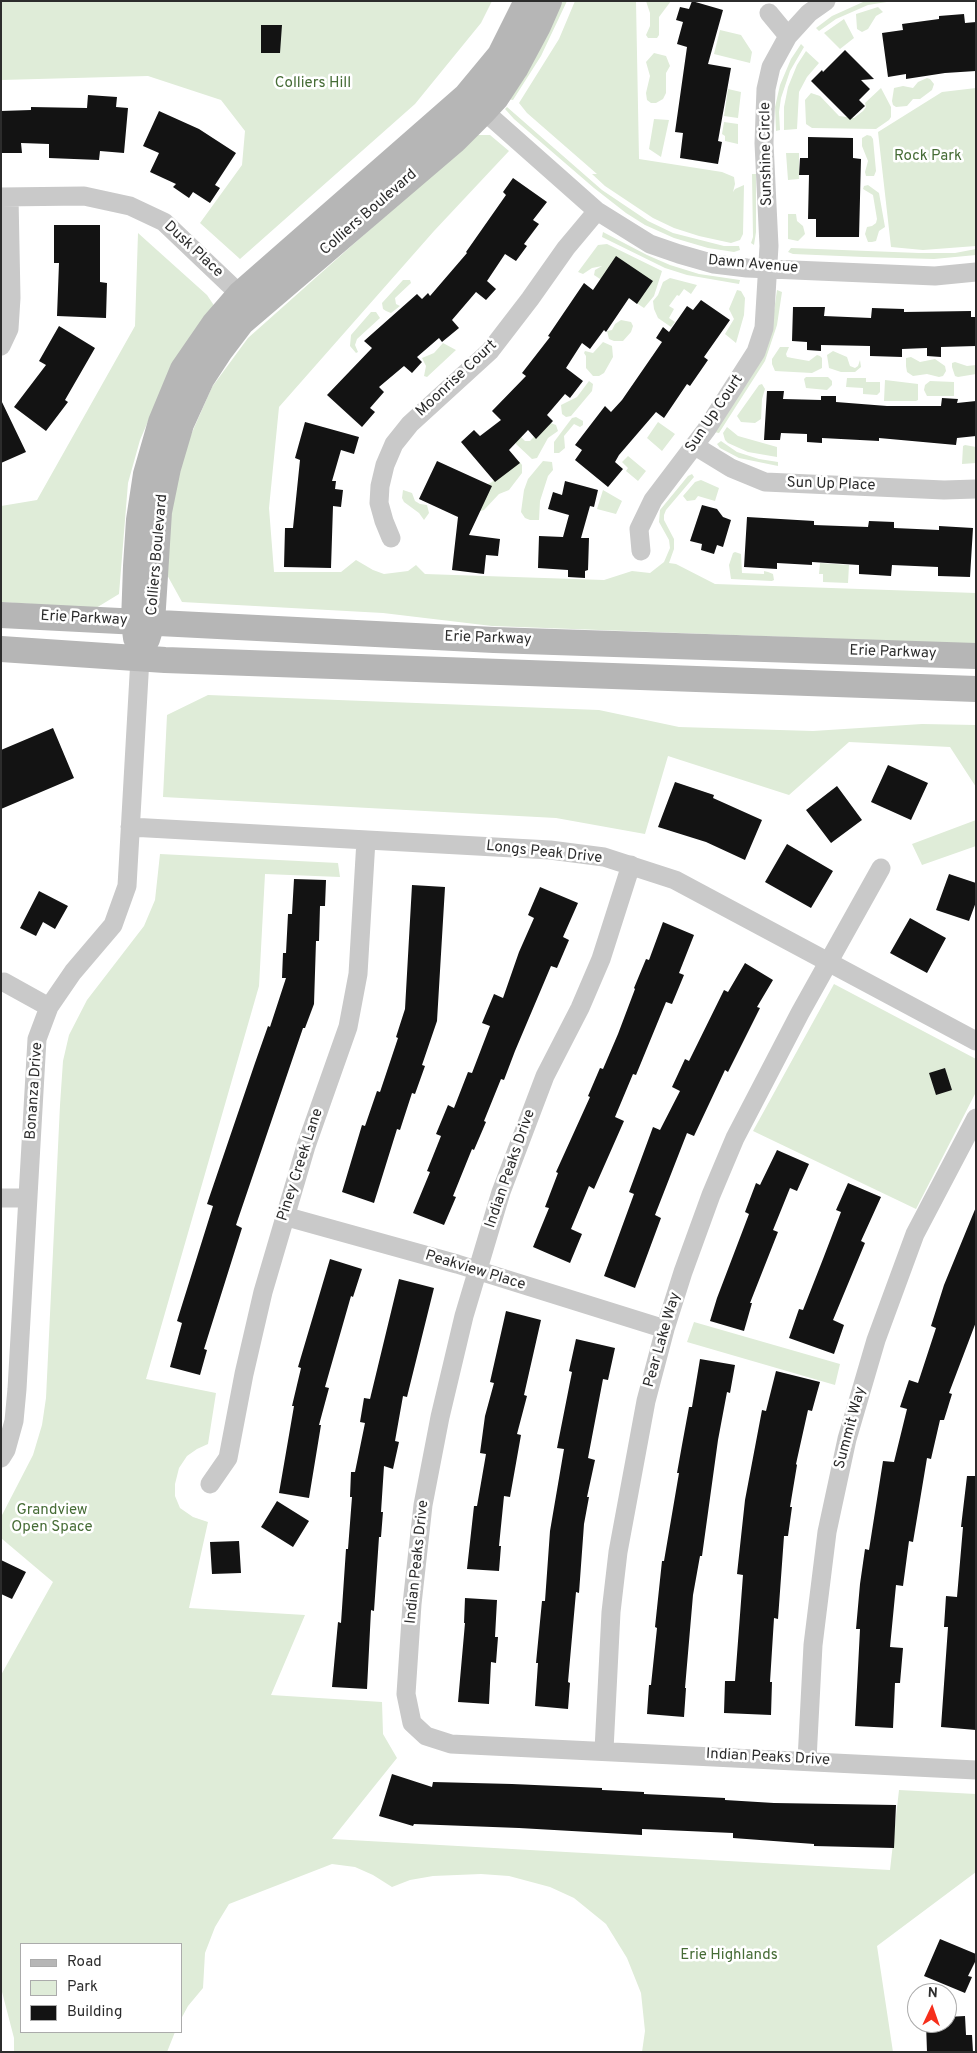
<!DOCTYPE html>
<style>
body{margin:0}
#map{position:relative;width:977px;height:2053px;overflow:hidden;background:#fff;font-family:Overpass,sans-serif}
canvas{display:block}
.frame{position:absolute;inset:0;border:2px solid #2c2c2c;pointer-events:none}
.legend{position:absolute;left:20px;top:1943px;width:162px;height:90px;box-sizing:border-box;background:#fff;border:1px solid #ababab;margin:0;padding:6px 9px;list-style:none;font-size:15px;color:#2c2c2c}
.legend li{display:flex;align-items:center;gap:10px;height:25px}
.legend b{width:25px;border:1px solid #ababab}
.north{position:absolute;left:907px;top:1983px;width:50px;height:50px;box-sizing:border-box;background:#fff;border:1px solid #ababab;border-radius:50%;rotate:3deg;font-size:14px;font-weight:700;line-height:20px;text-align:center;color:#2c2c2c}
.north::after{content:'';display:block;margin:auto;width:18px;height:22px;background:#f62f1c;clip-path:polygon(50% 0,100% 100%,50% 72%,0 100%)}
</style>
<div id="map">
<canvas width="977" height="2053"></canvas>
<div class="frame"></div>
<ul class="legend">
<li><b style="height:6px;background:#b6b6b6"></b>Road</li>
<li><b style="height:14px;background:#dfecd8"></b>Park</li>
<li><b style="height:14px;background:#131313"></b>Building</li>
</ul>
<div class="north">N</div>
</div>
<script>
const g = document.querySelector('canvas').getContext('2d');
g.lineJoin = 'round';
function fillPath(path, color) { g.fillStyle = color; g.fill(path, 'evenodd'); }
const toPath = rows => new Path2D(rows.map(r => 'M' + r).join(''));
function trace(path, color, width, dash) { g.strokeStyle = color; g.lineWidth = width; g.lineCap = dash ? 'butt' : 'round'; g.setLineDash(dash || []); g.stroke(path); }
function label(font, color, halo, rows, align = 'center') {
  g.font = font + ' Overpass,sans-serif'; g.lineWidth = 5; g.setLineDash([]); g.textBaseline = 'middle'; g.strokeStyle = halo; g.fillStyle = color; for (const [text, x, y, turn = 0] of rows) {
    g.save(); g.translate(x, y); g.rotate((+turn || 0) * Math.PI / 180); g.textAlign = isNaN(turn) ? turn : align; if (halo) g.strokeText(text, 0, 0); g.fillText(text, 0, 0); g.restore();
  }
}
fillPath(toPath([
 [1,1,492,1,481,23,415,104,240,259,200,223,242,165,245,131,221,100,148,76,1,80],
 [557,1,567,1,541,56,513,100,507,99],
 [575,1,636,1,639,159,722,172,734,177,735,184,733,192,735,189,744,185,743,234,740,240,731,243,699,236,674,228,653,218,605,186,592,174,597,174,527,113,519,103,559,39],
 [646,1,671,1,659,17,659,35,657,38,648,38,646,35,650,26,650,13],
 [893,1,868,5,836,19,819,31,816,28,832,16,863,2],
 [878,7,883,12,876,16,868,29,862,32,857,29,856,14],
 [844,19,854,38,840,49,824,33],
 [720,30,741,35,752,52,750,63,714,54],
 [801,44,804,47,790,71,781,98,779,112,780,130,776,131,775,107,780,85,791,59],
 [806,51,819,63,807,77,799,92,797,129,784,130,784,107,788,87,797,65],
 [654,53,666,56,670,66,666,73,666,93,663,99,656,103,651,103,647,100,646,93,650,76,646,62],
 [927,78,930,79,934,84,932,90,920,99,913,99,907,106,896,107,893,105,892,101,894,88,903,86,913,88,918,82],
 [881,88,891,107,891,117,889,120,876,129,812,128,806,124,805,100,811,93,820,96,839,116,854,118,863,111,866,107,865,103],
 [976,88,976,246,923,250,891,247,878,132,942,92],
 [728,89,741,92,738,118,724,116],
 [507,107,602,190,648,221,673,233,724,246,739,246,740,250,734,252,708,248,674,238,645,225,626,213,594,188,514,119,505,109],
 [654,119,669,120,661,157,649,149],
 [724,122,738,124,738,144,725,141,725,136,722,134],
 [476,135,490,135,509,151,434,231,279,407,269,508,274,572,341,572,356,560,373,570,384,574,408,571,416,565,425,574,604,580,632,571,650,573,664,562,670,548,669,540,659,522,660,510,688,476,692,474,694,477,666,510,664,515,664,520,674,539,674,549,669,563,676,564,715,584,976,593,976,644,492,626,383,613,182,602,166,573,171,509,186,446,212,387,248,338],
 [867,135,871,136,873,139,876,171,874,176,866,176,865,172,868,161,862,146,862,138],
 [786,153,799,153,799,179,788,180],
 [752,174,756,174,756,232,754,245,751,243,753,237],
 [868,185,879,193,885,227,879,231,876,241,872,242,868,242,865,234,867,227,872,226,876,223,877,219,873,195,863,189,864,186],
 [788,214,796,214,797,221,803,226,805,234,798,241,788,239],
 [603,232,647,255,670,265,699,274,740,280,739,284,687,275,665,268,602,237],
 [138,233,207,295,215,307,170,370,140,440,128,483,119,594,96,608,1,602,1,506,37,500,135,326],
 [607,244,662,271,654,296,644,308,594,275,595,270,602,266,592,268,583,274,578,272,598,245],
 [791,248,919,253,955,253,976,249,976,255,934,259,864,257,793,254,788,252],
 [670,278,697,285,691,294,684,289,679,296,677,295,669,306,674,309,669,318,675,322,671,327,658,318,654,309,653,301,658,295,663,282],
 [403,280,410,280,411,283,395,298,396,304,400,306,391,313,386,311,383,309,382,303],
 [737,290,741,291,745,298,744,315,736,343,725,334,734,319,729,309],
 [777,290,782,292,777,325,765,361,719,433,714,432,772,325],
 [371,312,376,312,380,318,357,339,355,345,358,352,356,353,350,346,351,335],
 [621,320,631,322,633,326,631,332,623,341,614,341,609,339,607,331,612,330,615,324],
 [603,342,612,346,613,357,604,373,599,376,593,376,586,368,586,356,584,353,585,351,593,353],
 [443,343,456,350,427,377,424,376,426,366,422,358,434,353],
 [780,347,789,347,786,354,787,357,792,358,809,361,817,355,820,356,822,358,822,368,812,373,775,371,772,364,772,359],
 [833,351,847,357,850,366,855,368,858,366,860,360,861,367,855,372,841,372,829,368,827,355],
 [911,357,920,362,935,359,945,366,946,371,943,376,939,377,927,374,913,376,907,372,906,366,906,358],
 [955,362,967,366,976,365,976,374,958,377,955,376,952,367,952,363],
 [806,377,828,377,832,381,832,385,827,390,806,388,804,379],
 [847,378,866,378,866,382,880,382,880,392,877,395,863,394,863,388,846,387],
 [885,380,918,384,918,400,916,401,884,401],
 [589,381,593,384,592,391,571,416,566,417,562,414,561,405,577,397],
 [930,381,954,382,954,396,927,396,924,390,925,385],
 [762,384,765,389,762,399,761,419,755,423,741,422,737,416,759,385],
 [576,417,583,421,583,425,580,427,574,424,564,436,565,448,559,453,554,453,554,442,572,418],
 [548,422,556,425,558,431,548,438,537,458,532,459,516,444,514,440,520,436,525,441,530,441],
 [658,422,675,434,662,451,647,438],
 [727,427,738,436,777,447,777,457,748,452,728,443,725,440,723,433],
 [721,441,737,452,759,459,778,462,778,466,739,458,720,448,717,444],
 [965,445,976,447,976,463,962,464,963,446],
 [628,456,646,471,638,481,626,471,628,468,622,462],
 [514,461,519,461,522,465,522,473,509,490,499,494,484,510,476,512,476,490,492,482],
 [543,461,552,462,553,470,548,476,540,501,539,520,530,520,525,518,521,512,524,490,528,479],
 [701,480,719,488,715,501,698,496,695,500,687,501,683,496,695,482],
 [403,490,412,493,415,501,420,504,427,505,429,513,424,520,419,513,404,502,402,498],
 [603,490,622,501,616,514,597,509],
 [735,552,741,554,742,573,764,574,764,571,768,572,773,574,774,580,772,581,731,579,729,565,733,553],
 [820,563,849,565,848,583,823,582,823,574,819,574],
 [208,695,599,710,679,727,813,731,922,724,976,725,976,787,950,747,849,742,789,795,668,756,645,834,556,818,163,797,167,715],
 [976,820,976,846,922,865,912,844],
 [160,854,338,863,340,877,265,874,259,986,146,1379,216,1393,208,1444,197,1449,187,1456,179,1468,175,1484,175,1496,180,1508,193,1517,208,1522,189,1608,305,1615,271,1695,382,1702,383,1734,397,1758,332,1839,890,1870,899,1790,976,1794,976,1872,877,1946,893,2052,642,2052,645,2031,641,1993,627,1958,606,1924,574,1898,550,1887,509,1876,481,1874,433,1876,410,1880,392,1887,373,1875,355,1867,332,1864,229,1904,215,1927,205,1953,203,1988,188,2006,181,2019,181,1944,21,1944,21,2032,175,2032,167,2052,14,2052,14,2038,1,1988,1,1675,53,1582,1,1538,1,1517,33,1455,42,1425,46,1398,60,1105,63,1061,69,1035,87,1000,144,926,155,900],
 [834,984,976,1059,976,1092,916,1209,753,1131],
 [694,1322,840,1364,835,1385,687,1342]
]), '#dfecd8');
fillPath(toPath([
 [692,1,723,10,708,64,731,68,718,141,722,142,718,164,680,158,683,133,675,132,687,47,677,44,683,22,676,20,680,7,689,9],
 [964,14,965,23,976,22,976,71,945,73,906,79,906,74,888,77,882,33,903,30,902,24,939,19,939,16],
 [261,25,282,25,280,53,261,53],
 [845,50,874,79,861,80,870,89,859,100,865,106,850,120,811,81,822,70,823,72],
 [88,95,117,97,116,107,128,108,124,153,100,151,99,160,49,158,49,144,21,143,22,153,1,153,1,111,31,110,31,107,87,108],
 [159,111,199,129,236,153,215,185,220,188,210,203,193,192,189,198,173,187,176,184,150,172,159,153,143,146],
 [808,137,853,138,853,158,861,159,859,237,816,237,816,219,808,219,809,175,799,175,800,158,808,158],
 [513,178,547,202,533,220,539,224,524,244,527,246,516,261,505,254,487,281,496,289,486,300,476,292,452,320,459,328,442,342,439,338,417,357,422,362,412,373,404,366,379,387,384,392,370,408,375,412,362,427,327,395,372,348,364,341,417,294,422,299,428,293,430,296,467,253,466,252,506,195,503,192],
 [54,225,100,225,100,282,107,283,106,318,57,316,59,263,54,263],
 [616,256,653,281,637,304,629,298,606,332,604,330,590,349,582,343,566,368,583,381,570,398,565,394,547,415,553,421,536,439,528,430,509,450,520,463,495,482,461,442,474,430,480,436,501,420,492,411,526,376,522,373,550,337,548,336,584,283,593,290],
 [701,300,730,320,704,357,708,360,690,386,687,384,664,418,656,412,619,455,615,462,623,469,608,487,575,460,582,450,575,445,605,406,611,412,622,400,662,342,656,338,663,327,669,332,687,306,693,310],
 [793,307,825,307,824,316,871,318,872,308,904,309,904,312,971,311,971,317,976,317,976,346,941,347,941,357,927,356,927,348,902,349,902,357,870,356,870,346,821,345,821,351,807,350,807,342,792,341],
 [59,326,95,348,65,400,68,402,46,431,14,407,46,365,39,361],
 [767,391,784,391,783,399,821,400,821,396,836,396,836,402,887,406,941,406,942,398,958,399,957,403,976,401,976,436,957,438,956,445,879,438,879,441,822,438,822,443,807,442,807,434,781,433,780,440,764,440],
 [1,400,26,452,1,463],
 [305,422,359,437,354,454,341,450,332,481,336,481,335,489,343,490,341,507,333,506,331,568,284,567,285,528,293,528,300,460,295,458],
 [437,461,492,486,469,535,500,539,498,556,486,555,484,574,452,570,458,517,419,499],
 [565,481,598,490,594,507,590,506,581,538,589,538,588,570,585,571,585,578,568,577,568,570,538,568,539,536,563,537,569,515,548,509,553,492,562,495],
 [702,505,717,509,723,517,731,520,723,547,717,545,714,554,701,550,702,544,690,541],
 [747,517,814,521,814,525,868,527,869,521,894,522,894,528,939,530,939,526,973,528,970,577,938,576,938,567,892,565,891,576,859,574,859,565,812,562,812,565,777,563,777,569,744,567],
 [53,728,74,778,1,809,1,750],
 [888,765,928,783,911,820,871,802],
 [675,782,714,795,713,798,762,820,745,860,706,842,658,827],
 [837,786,862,820,831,843,806,810],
 [787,844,833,871,811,908,765,882],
 [949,874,976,883,976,902,969,921,936,910],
 [294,879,326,880,325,906,320,906,319,941,316,941,314,1004,305,1028,303,1028,236,1225,242,1228,204,1349,207,1350,200,1375,170,1367,182,1323,177,1321,213,1206,207,1204,255,1063,268,1026,270,1027,286,978,282,978,283,953,286,953,288,914,292,914],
 [412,885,445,887,437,1021,422,1065,425,1066,415,1094,412,1093,400,1130,397,1129,374,1203,342,1192,362,1125,365,1126,377,1091,380,1092,398,1038,396,1037,405,1009],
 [540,887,578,903,563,937,569,940,557,968,551,966,515,1051,504,1080,501,1079,484,1121,486,1122,474,1150,472,1149,453,1196,456,1197,444,1225,413,1213,430,1172,427,1171,441,1136,436,1134,448,1105,454,1108,468,1072,472,1073,490,1026,482,1023,494,994,503,998,519,952,534,918,528,915],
 [39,891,68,906,55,929,43,922,36,936,20,928],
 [910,918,946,938,927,973,890,953],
 [663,922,694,935,679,973,684,975,672,1004,666,1002,636,1075,633,1074,615,1117,624,1121,594,1189,589,1186,571,1229,582,1234,570,1263,533,1247,549,1208,545,1207,558,1173,556,1172,590,1097,588,1096,600,1068,603,1069,618,1034,635,989,634,988,646,959,649,960],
 [745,963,773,980,757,1007,760,1008,728,1072,725,1070,694,1136,687,1133,655,1215,661,1218,635,1288,604,1276,634,1194,629,1192,653,1127,660,1130,680,1091,672,1087,685,1059,689,1061,724,990,728,992],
 [945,1068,952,1090,936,1095,929,1073],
 [777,1150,809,1164,797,1191,790,1188,773,1230,778,1232,750,1303,752,1303,744,1331,710,1321,717,1298,749,1214,745,1212,756,1183,760,1185],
 [848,1183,881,1197,861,1241,865,1243,833,1320,844,1325,834,1354,789,1338,799,1309,803,1310,823,1259,841,1212,836,1210],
 [976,1207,976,1322,949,1393,952,1394,944,1420,940,1420,931,1459,927,1458,913,1542,909,1541,903,1586,896,1585,890,1647,903,1648,900,1683,895,1683,893,1728,855,1726,860,1629,856,1629,860,1584,865,1549,869,1550,883,1461,894,1462,907,1409,900,1407,909,1380,918,1383,936,1328,931,1326,944,1285],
 [330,1259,362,1269,353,1297,351,1296,325,1387,329,1388,319,1425,321,1425,309,1498,279,1493,294,1406,292,1406,301,1368,298,1367],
 [399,1279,434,1288,407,1397,403,1396,395,1441,399,1442,393,1469,384,1466,381,1512,383,1512,381,1537,379,1537,374,1611,371,1610,367,1689,332,1687,338,1622,341,1623,346,1549,348,1549,352,1497,350,1497,351,1472,355,1472,365,1423,360,1422,364,1398,370,1399],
 [506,1311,541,1320,524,1395,527,1396,517,1434,521,1435,510,1497,504,1496,499,1546,501,1546,499,1571,467,1569,474,1506,477,1506,486,1454,480,1453,485,1416,494,1383,490,1382],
 [576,1339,615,1348,608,1380,603,1379,588,1458,595,1460,587,1497,589,1497,584,1524,579,1593,576,1592,568,1682,570,1683,568,1709,535,1706,538,1663,536,1663,542,1601,545,1601,550,1531,564,1449,557,1448,572,1372,569,1371],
 [700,1359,735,1365,730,1393,727,1392,718,1440,702,1556,700,1556,693,1595,685,1688,686,1688,684,1717,647,1714,649,1685,651,1685,657,1628,655,1627,662,1561,664,1561,679,1473,677,1473,682,1445,689,1407,692,1407],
 [776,1371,820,1382,812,1411,808,1410,796,1464,797,1465,790,1507,792,1507,788,1536,784,1536,778,1619,774,1618,770,1682,772,1682,771,1715,724,1713,725,1681,735,1681,743,1575,737,1574,745,1500,762,1410,766,1411],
 [967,1476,976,1476,976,1730,941,1727,948,1627,944,1627,946,1596,957,1597,963,1527,961,1527],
 [277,1501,309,1521,293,1547,261,1527],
 [239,1541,241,1573,212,1574,210,1542],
 [1,1560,26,1572,12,1599,1,1594],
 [465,1598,497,1600,495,1637,498,1637,496,1663,491,1662,489,1704,458,1702,465,1623,464,1623],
 [392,1774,432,1787,433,1782,512,1784,602,1788,602,1790,644,1792,644,1794,725,1798,725,1800,774,1803,896,1805,894,1848,814,1846,814,1844,733,1838,733,1833,642,1829,642,1835,519,1828,414,1824,413,1826,379,1816],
 [940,1939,976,1954,976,1960,968,1976,972,1977,965,1993,924,1976],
 [965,2016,966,2035,972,2035,973,2052,927,2052,926,2023,947,2023,947,2017]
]), '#131313');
trace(toPath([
 [769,13,788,36],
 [475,103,597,211,650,244,679,254,714,264,747,268,935,276,976,272],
 [1,197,84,196,130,206,164,222,248,302],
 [1,346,9,329,11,298,9,197],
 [695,446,731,468,765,482,944,490,976,489],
 [391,538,384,521,379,503,380,486,385,465,394,444,410,424,490,351,530,299,566,248,597,211],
 [641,551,639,529,653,500,706,430,756,352,764,328,769,246,764,143,766,89,771,67,788,36,809,13,826,1],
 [130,827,550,850,604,857,675,880,976,1041],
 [631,865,601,959,580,1008,545,1076,501,1192,464,1316,440,1417,423,1505,412,1604,406,1694,412,1723,426,1736,451,1744,976,1770],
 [4,982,49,1007],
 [1,1198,27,1198],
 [284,1216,457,1264,665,1329],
 [1,1458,6,1450,14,1421,17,1389,37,1039,49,1007,73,972,113,925,127,886,140,658],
 [210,1484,228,1458,244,1374,263,1292,306,1146,348,1027,358,974,366,840],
 [604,1750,611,1612,618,1552,646,1401,665,1329,683,1272,711,1195,735,1138,800,1013,881,868],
 [807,1760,813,1645,827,1532,847,1439,876,1340,915,1234,976,1118]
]), '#c9c9c9', 19);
trace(toPath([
 [1,615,494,640,976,656],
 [136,638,134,622,136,566,139,520,146,474,161,422,183,369,214,324,240,294,466,96,500,55,527,1],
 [147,639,152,623,159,512,168,468,181,424,201,380,220,351,242,322,455,140,484,111,496,98,515,69,538,26,549,1],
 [1,649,165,660,976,689]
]), '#b6b6b6', 26);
label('15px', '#466c36', '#fff', [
 ["Colliers Hill",313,84],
 ["Rock Park",928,157],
 ["Grandview",52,1511],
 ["Open Space",52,1528],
 ["Erie Highlands",729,1956]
]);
label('15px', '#2c2c2c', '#fff', [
 ["Sunshine Circle",767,154,-91],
 ["Colliers Boulevard",369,213,-41],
 ["Dusk Place",193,250,43],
 ["Dawn Avenue",753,265,5],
 ["Moonrise Court",457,379,-43],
 ["Sun Up Court",715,414,-56],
 ["Sun Up Place",831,485,2],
 ["Colliers Boulevard",158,555,-85],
 ["Erie Parkway",84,619,3],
 ["Erie Parkway",488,639,2],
 ["Erie Parkway",893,653,2],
 ["Longs Peak Drive",544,853,6],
 ["Bonanza Drive",35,1091,-86],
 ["Piney Creek Lane",301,1165,-72],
 ["Indian Peaks Drive",511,1169,-71],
 ["Peakview Place",475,1271,17],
 ["Pear Lake Way",663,1340,-74],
 ["Summit Way",851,1428,-75],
 ["Indian Peaks Drive",418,1562,-84],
 ["Indian Peaks Drive",768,1758,3]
]);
</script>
